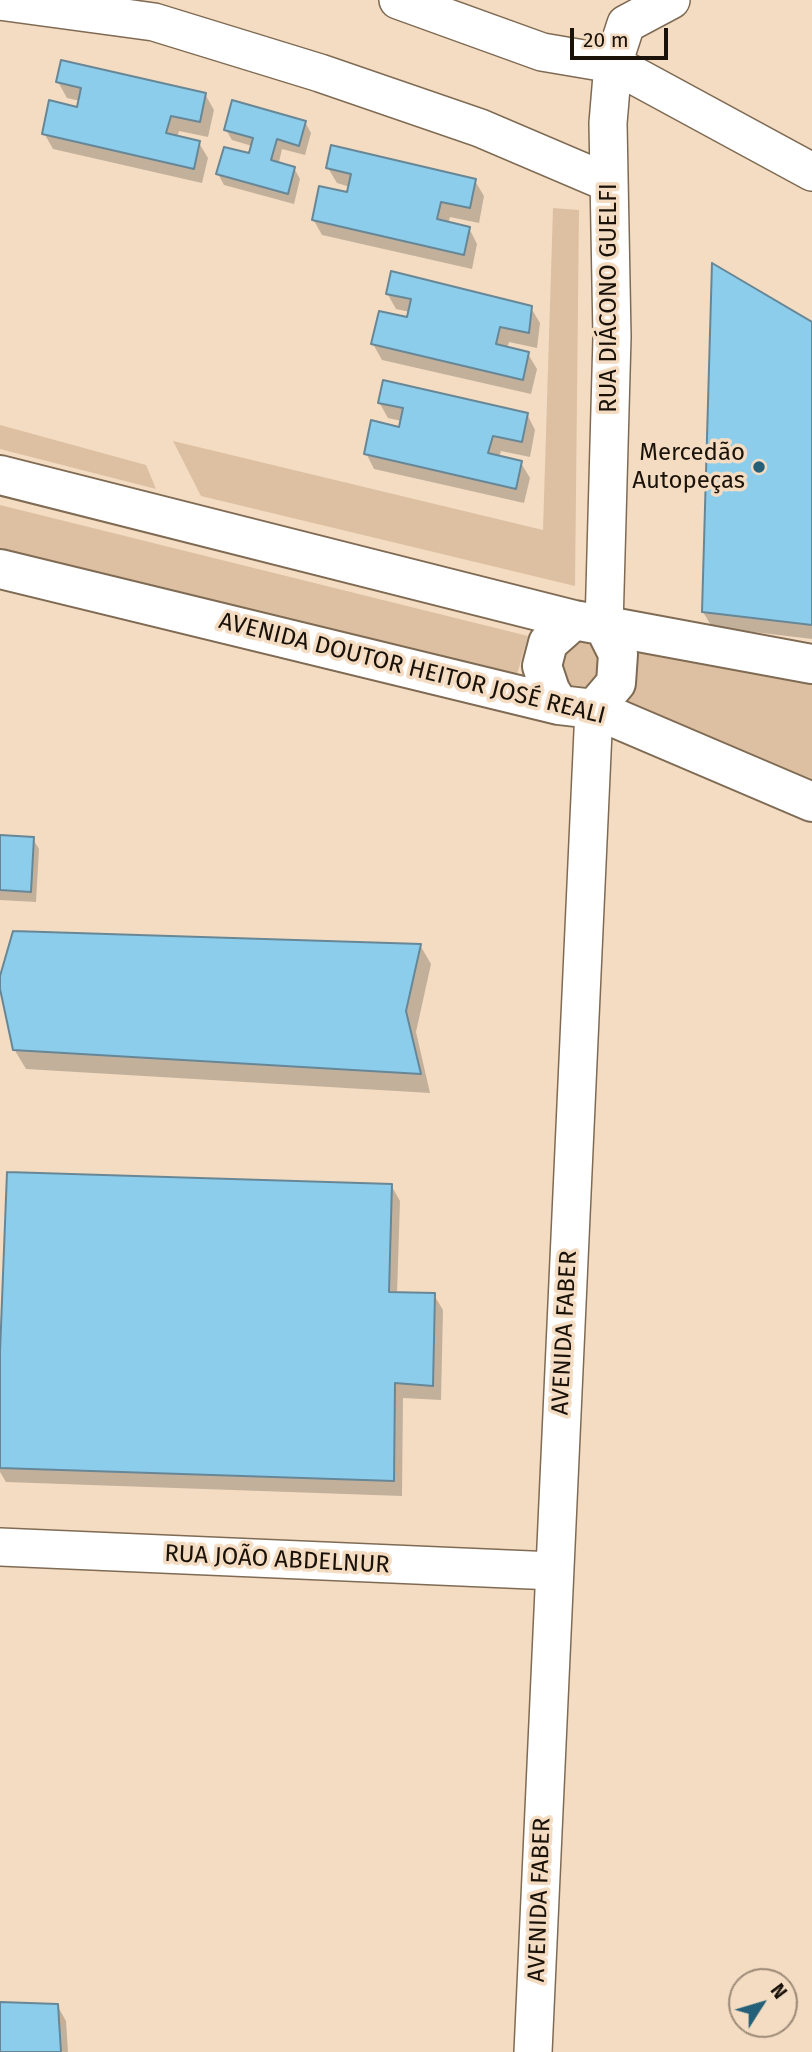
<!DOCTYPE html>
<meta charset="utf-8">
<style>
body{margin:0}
#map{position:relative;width:812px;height:2052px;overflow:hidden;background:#f4dcc2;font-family:"Fira Sans",sans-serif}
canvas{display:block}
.north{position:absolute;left:728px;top:1968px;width:70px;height:70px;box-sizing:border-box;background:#f4dcc2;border:2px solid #9d8b78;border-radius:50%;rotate:53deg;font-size:19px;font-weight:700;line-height:28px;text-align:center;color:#1a1209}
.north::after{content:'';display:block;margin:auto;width:24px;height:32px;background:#256079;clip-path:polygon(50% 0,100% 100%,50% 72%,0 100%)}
.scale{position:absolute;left:570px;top:28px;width:98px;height:32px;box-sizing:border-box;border:4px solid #1a1209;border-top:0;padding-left:9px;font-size:21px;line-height:24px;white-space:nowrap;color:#1a1209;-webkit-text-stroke:5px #f4dcc2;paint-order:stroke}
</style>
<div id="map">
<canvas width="812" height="2052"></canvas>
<div class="north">N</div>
<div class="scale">20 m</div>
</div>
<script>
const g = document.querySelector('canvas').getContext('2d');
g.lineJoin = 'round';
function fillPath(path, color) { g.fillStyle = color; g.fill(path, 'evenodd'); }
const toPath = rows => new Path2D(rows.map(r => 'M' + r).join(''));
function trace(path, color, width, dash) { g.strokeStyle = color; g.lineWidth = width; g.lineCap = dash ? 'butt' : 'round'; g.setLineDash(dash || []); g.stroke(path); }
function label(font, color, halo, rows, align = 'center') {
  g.font = font + ' "Fira Sans",sans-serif'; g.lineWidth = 7; g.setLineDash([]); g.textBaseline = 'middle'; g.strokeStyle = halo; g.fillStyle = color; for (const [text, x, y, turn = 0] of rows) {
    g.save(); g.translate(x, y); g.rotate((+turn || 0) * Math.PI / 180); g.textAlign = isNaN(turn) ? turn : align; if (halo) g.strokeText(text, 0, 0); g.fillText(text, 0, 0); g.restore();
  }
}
fillPath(toPath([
 [553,208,579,210,575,586,201,496,173,441,543,530],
 [0,425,146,465,156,489,0,449],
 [0,505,528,636,516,678,0,551],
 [586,633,607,664,587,699,554,677,562,643],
 [613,633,812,666,812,798,600,707]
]), '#ddc0a1');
fillPath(toPath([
 [58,82,205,94,214,110,208,137,179,131,177,138,199,143,208,158,202,183,53,149,44,133,78,109,80,101,67,98],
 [305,122,311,133,305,155,282,149,279,162,294,168,300,179,294,204,224,185,218,174,250,155,252,146,232,140,226,130],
 [328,168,475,181,484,196,479,223,450,217,448,224,469,228,477,244,472,269,322,235,313,219,348,194,350,187,337,183],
 [387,293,531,308,540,323,537,348,509,342,507,349,528,354,537,369,531,394,382,360,373,344,408,319,410,312,396,309],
 [812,324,812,639,712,627,703,612],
 [379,402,527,414,535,430,530,457,501,451,499,458,521,463,530,478,524,503,374,469,366,453,400,429,402,421,388,418],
 [0,837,33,839,39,849,36,902,0,900],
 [420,945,431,964,416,1032,430,1093,26,1069,14,1049],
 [391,1185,400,1201,397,1294,434,1295,443,1310,441,1400,403,1398,402,1496,6,1482,0,1472,0,1398],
 [0,2004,57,2005,66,2021,68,2052,0,2052]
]), '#0003');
const building = toPath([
 [61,60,206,93,200,122,171,116,166,133,200,141,194,169,42,134,49,100,77,107,81,88,56,82,61,60],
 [232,100,306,121,299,146,277,139,271,160,295,167,288,194,216,174,224,147,249,153,253,138,224,130,232,100],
 [331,145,476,179,470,208,441,202,437,219,470,227,464,255,312,220,319,186,347,192,351,174,326,168,331,145],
 [712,263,812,322,812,625,702,612,712,263],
 [391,271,532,306,529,333,500,327,496,344,529,352,523,380,371,344,379,311,407,317,411,299,386,294,391,271],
 [383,380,528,413,522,442,493,436,488,453,522,461,516,489,364,454,371,420,399,427,403,408,378,403,383,380],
 [0,835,34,837,31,892,0,890,0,835],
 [13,931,421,944,406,1011,421,1074,13,1050,0,989,0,976,13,931],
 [7,1172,392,1184,389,1292,435,1293,433,1386,395,1383,394,1481,0,1468,0,1352,7,1172],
 [0,2002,58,2004,61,2052,0,2052,0,2002]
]);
fillPath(building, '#8ccdec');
trace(building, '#678796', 2);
const street = toPath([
 [398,0,542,52,613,64,812,172],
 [0,1,154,22,320,73,480,128,609,183],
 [604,626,612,337,608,123,613,64,626,24,671,0],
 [0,1547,554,1571],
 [533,2052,594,709]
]);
const secondary = toPath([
 [0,475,574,620,812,664],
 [0,569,559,705,594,709,812,802],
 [559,705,550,690,542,666,548,643,574,620],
 [594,709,616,683,618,654,604,626]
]);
trace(street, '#7f6b54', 40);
trace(secondary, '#7f6b54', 42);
trace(street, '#fff', 37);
trace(secondary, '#fff', 38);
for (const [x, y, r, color] of [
 [759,467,7,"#256079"]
]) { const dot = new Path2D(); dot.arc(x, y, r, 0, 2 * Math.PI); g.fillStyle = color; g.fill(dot); trace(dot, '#f4dcc2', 2.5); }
label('24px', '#1a1209', '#f4dcc2', [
 ["RUA DIÁCONO GUELFI",609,298,-90],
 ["AVENIDA DOUTOR HEITOR JOSÉ REALI",412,669,14],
 ["AVENIDA FABER",565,1333,-87],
 ["RUA JOÃO ABDELNUR",277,1560,3],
 ["AVENIDA FABER",540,1900,-88]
]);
label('24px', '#1a1209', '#f4dcc2', [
 ["Mercedão",745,453],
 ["Autopeças",745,481]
], 'right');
</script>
